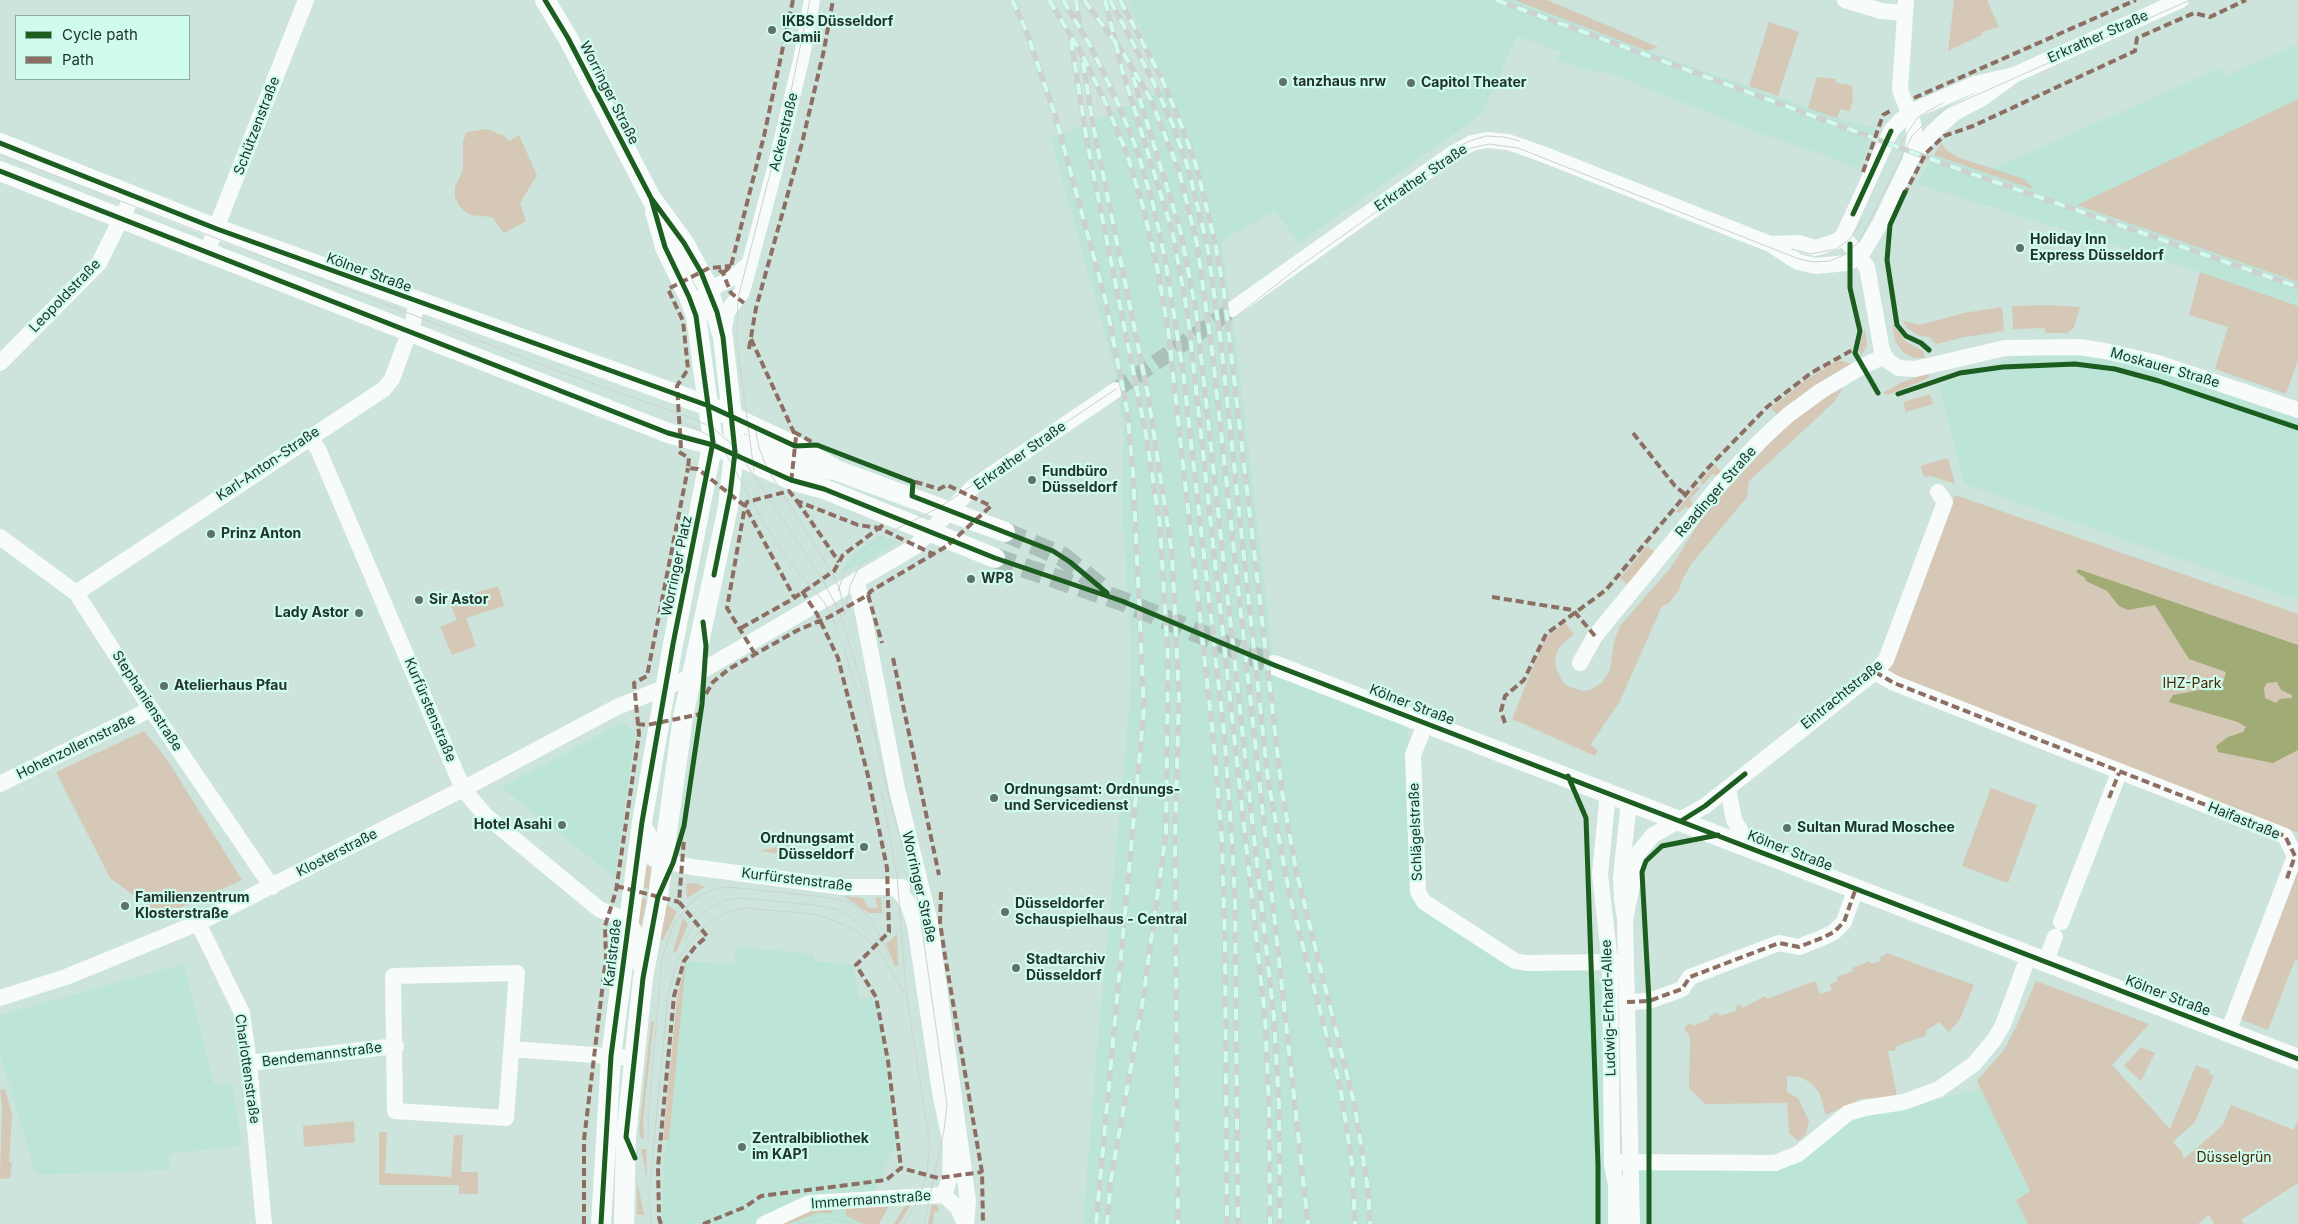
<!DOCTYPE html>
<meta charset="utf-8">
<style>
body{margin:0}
#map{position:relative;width:2298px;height:1224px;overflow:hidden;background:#cce4dc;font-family:Inter,sans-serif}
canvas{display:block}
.legend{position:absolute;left:15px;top:15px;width:175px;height:65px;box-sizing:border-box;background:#cffcec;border:1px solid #8aaca0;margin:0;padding:6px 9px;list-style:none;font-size:15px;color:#22342e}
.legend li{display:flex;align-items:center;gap:10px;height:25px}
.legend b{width:25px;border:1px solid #8aaca0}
</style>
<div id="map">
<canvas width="2298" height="1224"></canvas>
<ul class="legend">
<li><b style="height:6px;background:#1b5e20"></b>Cycle path</li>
<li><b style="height:6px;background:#8d6e63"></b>Path</li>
</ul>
</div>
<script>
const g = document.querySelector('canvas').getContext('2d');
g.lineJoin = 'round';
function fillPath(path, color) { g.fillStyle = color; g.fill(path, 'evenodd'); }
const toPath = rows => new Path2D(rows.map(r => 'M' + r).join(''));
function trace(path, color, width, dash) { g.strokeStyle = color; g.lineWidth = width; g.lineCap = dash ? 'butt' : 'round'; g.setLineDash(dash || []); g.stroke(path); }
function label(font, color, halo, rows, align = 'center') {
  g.font = font + ' Inter,sans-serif'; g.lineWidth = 4.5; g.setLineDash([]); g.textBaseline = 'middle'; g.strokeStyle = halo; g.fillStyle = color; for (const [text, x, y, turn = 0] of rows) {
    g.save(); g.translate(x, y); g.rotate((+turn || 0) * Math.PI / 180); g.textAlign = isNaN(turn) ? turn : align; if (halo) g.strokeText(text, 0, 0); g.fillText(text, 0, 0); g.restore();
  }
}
fillPath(toPath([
 [1127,0,1547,0,1645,41,1648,51,1837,118,1876,128,1859,170,1817,152,1754,131,1601,70,1594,72,1557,60,1561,52,1517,36,1482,114,1299,243,1275,211,1221,241,1235,334,1275,674,1407,720,1415,891,1505,961,1583,966,1605,988,1614,1168,1781,1168,1851,1114,1905,1108,1982,1088,2030,1191,2016,1200,2028,1224,1083,1224,1096,1059,1129,711,1131,653,1122,509,1123,427,1113,363,1051,139,1169,88],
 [2298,44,2298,99,2104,192,2298,274,2298,306,2200,272,1917,184,1941,143,1947,151,1960,158,1992,169,2220,68,2224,76],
 [2030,351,2109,355,2298,414,2298,600,1965,484,1938,385],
 [880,535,898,542,869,561,839,574,852,555],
 [623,723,635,733,615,878,501,787],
 [736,947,814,954,814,961,853,965,859,999,874,997,887,1061,885,1062,897,1142,859,1224,661,1224,665,1153,686,961,734,964],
 [184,964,214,1085,232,1082,242,1145,169,1154,169,1170,36,1175,0,1054,0,1015]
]), '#bde5d7');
fillPath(toPath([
 [1514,0,1547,0,1658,47,1648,51],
 [1954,0,1987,0,1999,27,1982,32,1982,35,1948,51],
 [1769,22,1799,32,1778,96,1749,86],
 [1817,77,1836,79,1836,83,1852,85,1853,100,1850,111,1840,109,1837,118,1808,108],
 [2298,99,2298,282,2077,205,2104,192],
 [487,129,504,136,509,141,519,135,537,175,520,203,526,221,504,233,492,217,470,215,459,206,455,197,455,187,463,170,463,141,467,132],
 [1941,143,1947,151,1960,158,2024,179,2035,190,1934,155],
 [2200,272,2298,306,2298,360,2286,394,2215,369,2228,327,2189,315],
 [2049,305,2080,307,2074,328,2067,333,2045,333,2045,328,2013,329,2012,306],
 [2002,307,2004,331,1965,337,1936,344,1930,337,1920,336,1908,329,1903,321,1919,325,1964,313],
 [1892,324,1906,342,1923,351,1925,358,1914,358,1904,353,1895,341],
 [1865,328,1867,346,1861,356,1859,349],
 [1838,360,1851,364,1815,385,1777,415,1771,408,1806,380],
 [1930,372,1929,378,1888,395,1883,393,1900,383],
 [1846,383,1834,402,1749,481,1747,497,1692,563,1682,580,1679,590,1669,603,1662,606,1619,703,1590,745,1598,750,1595,756,1512,719,1545,638,1565,623,1574,634,1559,647,1555,659,1556,668,1562,681,1568,686,1583,691,1590,690,1602,683,1610,670,1614,642,1620,626,1672,566,1703,516,1775,437,1805,411],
 [1930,394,1933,404,1906,412,1903,402],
 [1948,458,1955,484,1931,476,1924,477,1920,466],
 [1715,465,1722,472,1719,476,1712,474,1703,485,1700,482],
 [1697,486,1700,488,1690,500,1693,504,1690,508,1685,507,1679,513,1676,511],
 [1955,495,2298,614,2298,833,1885,675],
 [1647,546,1655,552,1628,585,1620,578],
 [498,586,504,606,466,618,476,646,452,655,440,627,457,620,449,601],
 [144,731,166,758,242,880,165,915,158,913,110,878,56,772],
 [1991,788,2037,805,2008,883,1962,866],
 [793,844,791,855,759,851],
 [2298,860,2298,961,2295,960,2268,1030,2237,1018],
 [646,866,650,866,651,868,649,889,643,887],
 [697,883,705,887,687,898,686,884],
 [844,896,863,898,868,908,878,908,875,898,881,897,882,913,869,913],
 [641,898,647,900,641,927,637,927],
 [666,904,677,912,663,940,660,940],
 [683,918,688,924,676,953,673,951],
 [897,934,898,966,895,966,886,944],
 [1887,953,1974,985,1960,1019,1949,1032,1939,1022,1926,1031,1927,1034,1922,1038,1920,1037,1895,1047,1896,1050,1888,1051,1897,1096,1861,1099,1826,1115,1819,1092,1811,1083,1800,1077,1787,1076,1787,1092,1798,1098,1809,1121,1806,1134,1798,1141,1789,1133,1787,1103,1705,1104,1689,1088,1690,1037,1684,1028,1688,1024,1691,1023,1693,1026,1710,1019,1709,1016,1718,1012,1720,1016,1737,1010,1736,1006,1740,1005,1742,1008,1765,996,1767,999,1815,981,1820,994,1832,990,1830,984,1838,981,1837,977,1853,971,1852,968,1870,961,1871,964,1880,961,1880,958],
 [686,961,669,1140,663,1140,677,998],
 [2036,981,2149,1024,2112,1065,2170,1129,2196,1065,2210,1071,2209,1074,2214,1076,2195,1122,2173,1142,2182,1152,2183,1158,2185,1158,2222,1126,2231,1105,2294,1130,2298,1119,2298,1183,2241,1220,2244,1224,2214,1224,2209,1215,2198,1224,2028,1224,2016,1200,2030,1191,1977,1081,2004,1050,2016,1027],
 [654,1021,643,1119,644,1139,640,1137,639,1131,651,1022],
 [2141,1047,2155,1053,2141,1081,2124,1066],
 [5,1089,12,1114,9,1162,12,1162,10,1178,0,1179,2,1105,0,1090],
 [354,1121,355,1142,304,1147,303,1126],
 [379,1132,387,1132,385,1173,451,1177,454,1135,463,1135,461,1172,478,1172,478,1194,459,1194,459,1185,379,1185],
 [641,1149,646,1149,647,1178],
 [637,1181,644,1215,637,1215],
 [911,1204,899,1224,894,1224,905,1206],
 [932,1204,938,1206,939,1211,934,1212,933,1224,928,1224],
 [889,1206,879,1224,864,1224,846,1216,846,1207],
 [833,1207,832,1213,818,1213,788,1224,781,1224,810,1211]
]), '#d5c8b6');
fillPath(toPath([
 [2078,569,2298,645,2298,750,2273,763,2218,752,2216,746,2228,737,2243,732,2246,727,2238,722,2169,702,2173,695,2222,686,2226,672,2189,659,2155,605,2128,610,2119,606,2107,591,2086,581,2085,578,2076,572],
 [2277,682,2281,690,2292,695,2292,698,2280,699,2276,703,2265,698,2264,688,2267,683]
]), '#a1ab76');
trace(toPath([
 [1116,390,1233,309]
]), '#aac1b9', 16, [16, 8]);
trace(toPath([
 [1005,532,1063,557,1104,590],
 [995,558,1122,601,1274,665]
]), '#aac1b9', 20, [20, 10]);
trace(toPath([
 [1845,0,1881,11,1905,13],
 [1906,0,1900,90,1913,123,1915,137,1911,157],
 [1843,236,1867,267,1882,351,1888,361,1899,368,1915,369,2005,348,2079,347,2105,351,2158,363,2298,410],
 [1770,244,1798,243,1816,248,1837,241,1843,236,1891,131,1902,119,1915,110,1975,84,2014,75,2181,0],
 [207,251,306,0],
 [702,298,709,290,734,277,750,263],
 [1233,309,1452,154,1472,143,1487,140,1508,142,1540,153,1770,244,1798,262,1816,266,1847,263,1860,257,1881,222,1911,159,1933,132,1954,113,1981,99,2014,75],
 [723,336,727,312,742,292,774,172,801,60,812,0],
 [0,363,99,263,133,195],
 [309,437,318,449,463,789,485,815,599,909,628,921,635,932,642,971],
 [0,537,76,593,151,709,272,887],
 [857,582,897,789,930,923,968,1201,966,1224],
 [76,593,384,389,392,379,413,322,417,302],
 [1580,663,1595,636,1720,484,1760,441,1788,415,1821,391,1863,366,1885,356],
 [1875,672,1894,683,2285,836,2295,856,2228,1032],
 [1426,722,1413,755,1418,892,1424,902,1515,961,1526,963,1620,962],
 [0,784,151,709],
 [1728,788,1734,820,1750,847],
 [1608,792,1600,874,1610,963,1612,1165,1616,1185,1616,1224],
 [1629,801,1621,877,1622,899,1625,919,1632,1224],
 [642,822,652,841,651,855,654,859,692,867,842,887,902,887],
 [892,888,898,890,908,903,915,925,940,1092,951,1144,950,1177,944,1195],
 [1625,919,1639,852,1653,835,1705,806,1875,672,1886,660,1945,502,1938,492],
 [2061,922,2119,773],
 [198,923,242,1013,249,1063,264,1224],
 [2046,961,2055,937],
 [517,973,506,1118,395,1111,393,976,517,973],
 [0,998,66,977,198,923,463,789,617,707,691,677,916,546,973,487,1116,390],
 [1627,1002,1649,1001,1682,989,1690,977,1779,943,1799,947,1824,937,1834,932,1844,922,1856,888],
 [512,1049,634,1058],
 [249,1063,396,1046],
 [1612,1162,1775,1163,1798,1154,1848,1113,1865,1108,1904,1102,1939,1089,1974,1064,1994,1040,2003,1025,2029,955],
 [764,1224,809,1203,944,1195,958,1208,965,1224]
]), '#f7fbfa', 16);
trace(toPath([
 [545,0,568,38,651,198,684,243,707,285,723,337,735,443,728,507,683,717,658,897,643,978,626,1137,624,1224],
 [0,143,217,229,709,406,795,446,838,471],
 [0,171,668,433,713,445,791,480,824,489,995,558],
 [723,444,735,443,759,448,805,465,838,471,1005,532],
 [1274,665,2298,1059],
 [601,1224,611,1056,642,822,673,644,713,442,696,316,689,297,665,247,655,211]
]), '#f7fbfa', 20);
trace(toPath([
 [1901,142,1918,117,1943,103],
 [1451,151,1469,141,1486,136,1504,137,1520,141],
 [0,154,547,367,691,418,712,427,735,447,822,579,839,611,866,697,890,801,918,901,947,1105,944,1130,924,1224],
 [1792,249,1811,254,1836,249,1850,239,1863,219],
 [1234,318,1299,267,1453,157,1471,148,1489,144,1518,148,1799,259,1814,262,1830,261,1846,254,1859,242,1912,136,1928,120,1945,109,2190,0],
 [686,424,708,435,724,450,765,525,788,560,824,602,838,629],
 [755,427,759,448,768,470,832,573,839,587,845,614],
 [754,471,737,343,738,298,790,96,810,0],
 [838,591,846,569,865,549,883,536,940,507,1116,389],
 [846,607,850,586,857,571,866,559,880,546],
 [844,648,855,687],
 [881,791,897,875,906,991,930,1145,926,1179,917,1202,904,1224],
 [686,939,696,922,706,910,725,900,742,898,814,905,836,909,851,916,868,934],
 [649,1138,648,1118,662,959,673,925,695,898,717,888,730,887,824,897,849,902,861,909,870,919,882,940,890,959],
 [651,1224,649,1195,668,995,678,959,701,929,725,913,745,908,812,914,830,919,856,930,878,949,904,993],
 [798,1224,827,1218,853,1224]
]), '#cbd2d0', 1);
const rail = toPath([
 [1012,0,1026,30,1055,115,1105,298,1127,410,1133,472,1144,709,1096,1224],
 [1049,0,1083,56,1107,106,1127,154,1143,207,1156,261,1168,329,1213,735,1222,841,1225,947,1227,1224],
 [1063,0,1091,47,1116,99,1137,150,1153,204,1165,259,1183,371,1224,732,1232,841,1235,901,1238,1224],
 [1076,0,1079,22],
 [1084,0,1124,54,1151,100,1179,171,1197,244,1212,350,1308,1224],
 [1105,0,1122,69,1173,234,1188,316,1265,1017,1269,1107,1270,1224],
 [1110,0,1154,83,1173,125,1188,168,1207,244,1221,344,1268,780,1290,897,1340,1086,1352,1163,1355,1224],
 [1120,0,1162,79,1180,122,1196,165,1215,242,1224,292,1282,792,1296,870,1355,1107,1368,1190,1370,1224],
 [1496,0,1961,170,2298,287],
 [1071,40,1087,142,1146,435,1160,525,1168,661,1166,833,1143,999,1111,1179,1107,1224],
 [1083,62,1093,125,1148,395,1172,554,1179,697,1175,837,1178,1224],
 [1133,77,1181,233,1196,311,1274,1018,1279,1106,1280,1224]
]);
trace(rail, '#cbd2d0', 5.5);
trace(rail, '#cffcec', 4, [11]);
trace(toPath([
 [1914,98,2136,0],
 [1863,172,1883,115,1892,110],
 [1904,195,1926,153,1944,136,1973,126,2135,51,2137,38,2194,13,2210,17,2246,0],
 [719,270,723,273,731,293,744,303],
 [723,273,731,266,764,136,793,0],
 [751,339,796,437,791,483],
 [749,349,756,308,802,143,824,50,833,0],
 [794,432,814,443],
 [1633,433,1675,486,1686,495],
 [681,448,677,386,688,369,683,321,668,289,709,268,731,266],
 [679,452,689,458,688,468,698,469,745,506,794,597],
 [797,501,839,562],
 [883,525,879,528,933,554],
 [802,591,817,614,838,658,868,776,887,868,889,932,856,965,876,997,888,1061,901,1168],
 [868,595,882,643],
 [1492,597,1573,610,1595,636],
 [741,628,791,600,834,571,843,555,879,528],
 [755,654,727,608,745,506,747,502,789,491,797,501,858,525,879,528],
 [893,658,939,875],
 [1875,672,1894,683,2285,836,2295,856,2286,881],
 [706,694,713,682,729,669,798,630,829,617,868,595,871,591,947,546,991,506,947,485,939,489,909,480],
 [1505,723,1501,711,1505,696,1524,680,1546,634,1606,590,1708,468,1767,407,1811,373,1856,348],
 [637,724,647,725,701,714],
 [2109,798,2119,773],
 [616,886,679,902],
 [941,892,940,922,945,956,982,1172,983,1224],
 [1627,1002,1649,1001,1682,989,1690,977,1779,943,1799,947,1824,937,1834,932,1844,922,1856,888],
 [584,1224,584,1140,606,958,605,926,616,891,639,734,634,683,647,676,688,468],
 [661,1224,659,1218,658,1167,674,996,684,961,695,947,707,936,679,902,684,839],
 [703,1224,745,1207,761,1196,886,1180,901,1168,938,1178,982,1172]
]), '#8d6e63', 4, [8, 4]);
trace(toPath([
 [545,0,568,38,651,198,684,243,701,272,717,312,723,337,735,452,730,495,714,575],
 [0,143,217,229,709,406,795,446,817,445,913,482,912,496,1053,551,1070,562,1107,593],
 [0,171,668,433,713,445,791,480,824,489,995,558,1122,601,1274,665,2298,1059],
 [1905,192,1890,225,1887,260,1897,325,1906,336,1921,343,1929,350],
 [1853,214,1891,131],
 [1850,244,1850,288,1860,331,1855,353,1878,393],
 [1898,394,1960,373,2003,367,2075,364,2115,369,2159,381,2298,428],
 [1568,776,1586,818,1598,1165,1598,1224],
 [1681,821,1705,806,1745,774],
 [635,1158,626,1137,643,978,658,897,673,863,684,826,702,704,706,646,703,622],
 [601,1224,611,1056,642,822,673,644,713,442,696,316,689,297,665,247,651,198],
 [1649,1224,1649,1001,1642,872,1646,861,1662,846,1718,835]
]), '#1b5e20', 5);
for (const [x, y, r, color] of [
 [772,30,5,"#5e726b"],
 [1283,82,5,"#5e726b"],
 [1411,83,5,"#5e726b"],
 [2020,248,5,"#5e726b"],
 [1032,480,5,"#5e726b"],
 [211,534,5,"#5e726b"],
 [971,579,5,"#5e726b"],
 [419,600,5,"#5e726b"],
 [359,613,5,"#5e726b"],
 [164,686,5,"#5e726b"],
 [994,798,5,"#5e726b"],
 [562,825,5,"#5e726b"],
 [1787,828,5,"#5e726b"],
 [864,847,5,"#5e726b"],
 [125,906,5,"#5e726b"],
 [1005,912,5,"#5e726b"],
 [1016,968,5,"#5e726b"],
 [742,1147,5,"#5e726b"]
]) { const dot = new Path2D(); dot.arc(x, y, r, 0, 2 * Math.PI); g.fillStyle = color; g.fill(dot); trace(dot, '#cffcec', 2); }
label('bold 14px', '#22342e', '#cffcec', [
 ["IKBS Düsseldorf",782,22],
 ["Camii",782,38],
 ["tanzhaus nrw",1293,82],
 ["Capitol Theater",1421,83],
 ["Holiday Inn",2030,240],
 ["Express Düsseldorf",2030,256],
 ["Fundbüro",1042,472],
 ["Düsseldorf",1042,488],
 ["Prinz Anton",221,534],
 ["WP8",981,579],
 ["Sir Astor",429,600],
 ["Lady Astor",349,613,"right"],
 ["Atelierhaus Pfau",174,686],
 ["Ordnungsamt: Ordnungs-",1004,790],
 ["und Servicedienst",1004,806],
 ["Hotel Asahi",552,825,"right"],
 ["Sultan Murad Moschee",1797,828],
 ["Ordnungsamt",854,839,"right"],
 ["Düsseldorf",854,855,"right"],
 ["Familienzentrum",135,898],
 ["Klosterstraße",135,914],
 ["Düsseldorfer",1015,904],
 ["Schauspielhaus - Central",1015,920],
 ["Stadtarchiv",1026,960],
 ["Düsseldorf",1026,976],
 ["Zentralbibliothek",752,1139],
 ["im KAP1",752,1155]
], 'left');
label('14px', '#22342e', '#cffcec', [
 ["Erkrather Straße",2098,37,-24],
 ["Worringer Straße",609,93,63],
 ["Schützenstraße",257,126,-69],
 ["Ackerstraße",784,132,-76],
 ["Erkrather Straße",1421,178,-34],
 ["Kölner Straße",369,273,20],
 ["Leopoldstraße",65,296,-46],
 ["Moskauer Straße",2165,368,16],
 ["Erkrather Straße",1020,456,-35],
 ["Karl-Anton-Straße",268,464,-34],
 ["Readinger Straße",1716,492,-49],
 ["Worringer Platz",677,566,-78],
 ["Eintrachtstraße",1842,695,-39],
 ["Stephanienstraße",147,701,57],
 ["Kölner Straße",1412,705,21],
 ["Kurfürstenstraße",430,710,67],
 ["Hohenzollernstraße",76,747,-26],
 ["Haifastraße",2244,821,22],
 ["Schlägelstraße",1416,832,-92],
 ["Kölner Straße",1790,851,21],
 ["Klosterstraße",337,853,-27],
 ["Kurfürstenstraße",797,880,7],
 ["Worringer Straße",919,887,77],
 ["Karlstraße",613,953,-83],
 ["Kölner Straße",2168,996,21],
 ["Ludwig-Erhard-Allee",1609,1008,-92],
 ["Bendemannstraße",322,1055,-7],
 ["Charlottenstraße",247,1069,82],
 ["Immermannstraße",871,1200,-4]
]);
label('14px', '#4e2506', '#cffcec', [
 ["IHZ-Park",2192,684],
 ["Düsselgrün",2234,1158]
]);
</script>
